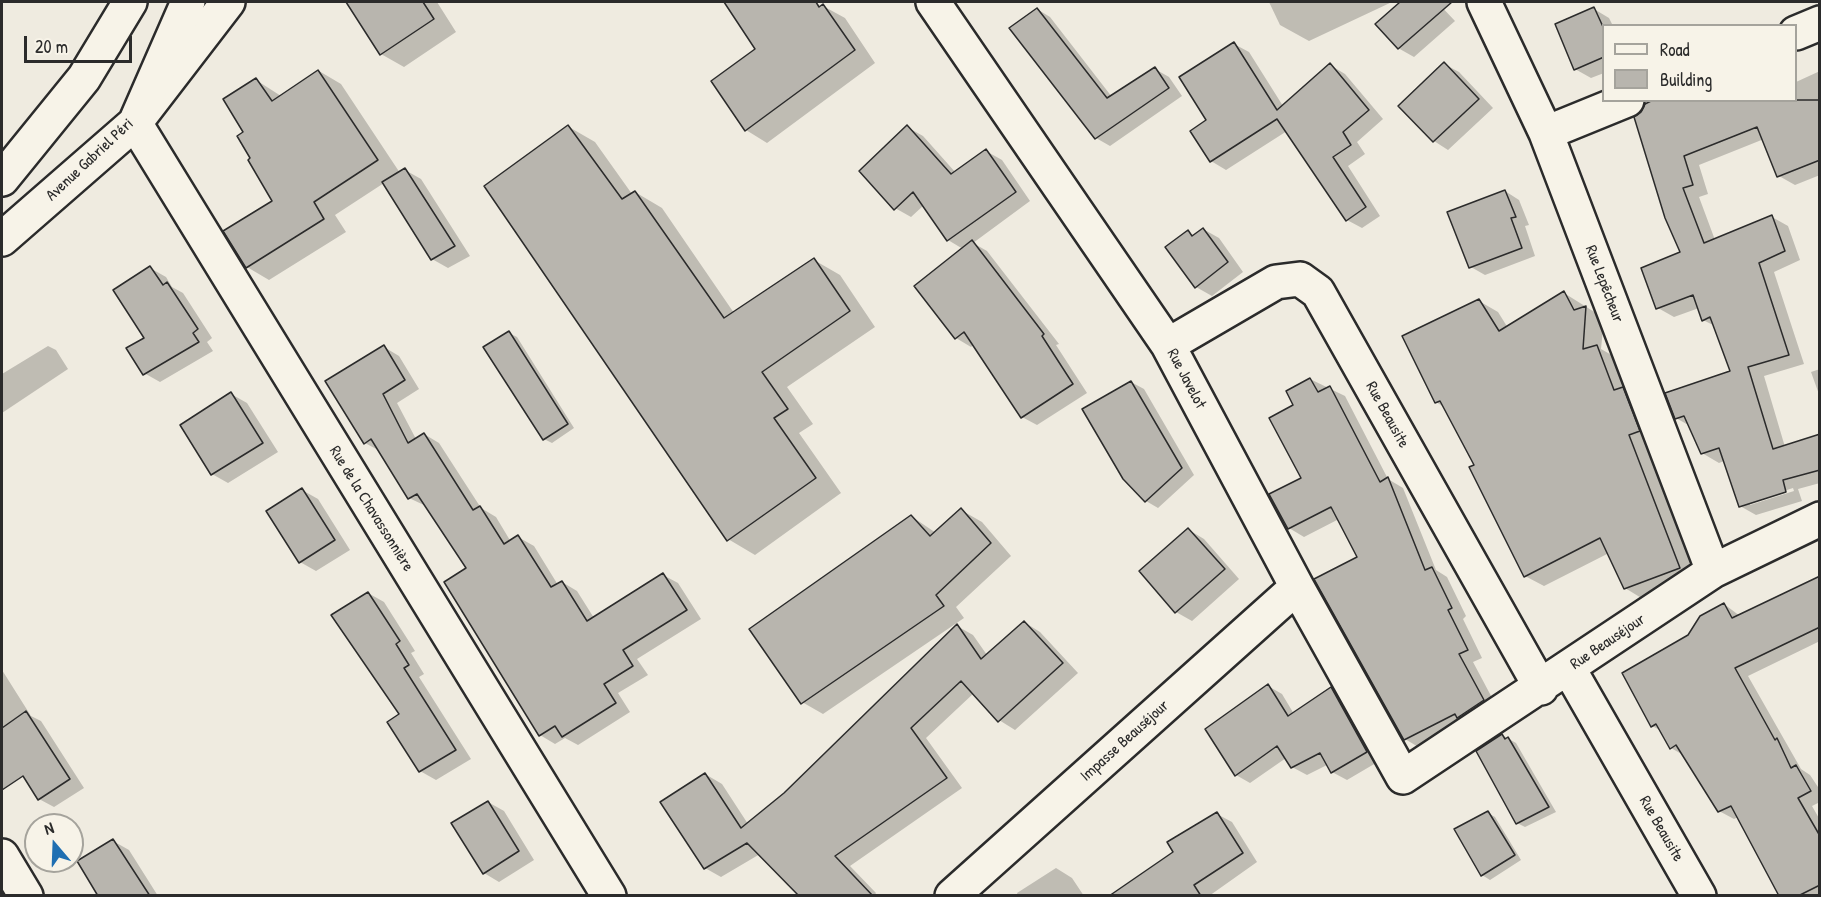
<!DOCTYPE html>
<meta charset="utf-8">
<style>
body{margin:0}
#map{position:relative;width:1821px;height:897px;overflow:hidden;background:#efebe0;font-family:"Patrick Hand",sans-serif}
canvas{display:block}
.frame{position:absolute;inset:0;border:3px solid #2b2b2b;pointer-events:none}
.legend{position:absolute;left:1602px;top:24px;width:195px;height:78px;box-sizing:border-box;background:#f7f3e8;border:2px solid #a5a39c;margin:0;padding:8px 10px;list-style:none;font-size:18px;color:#2b2b2b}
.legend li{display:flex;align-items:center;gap:12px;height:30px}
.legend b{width:30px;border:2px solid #a5a39c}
.north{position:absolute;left:24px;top:813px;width:60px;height:60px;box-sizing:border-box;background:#f7f3e8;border:2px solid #a5a39c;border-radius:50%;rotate:341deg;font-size:16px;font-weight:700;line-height:24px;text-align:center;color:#2b2b2b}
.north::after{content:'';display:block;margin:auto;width:21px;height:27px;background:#1f6fb2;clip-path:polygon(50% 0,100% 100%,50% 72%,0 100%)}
.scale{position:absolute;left:24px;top:36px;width:108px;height:27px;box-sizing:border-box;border:3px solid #2b2b2b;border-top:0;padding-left:8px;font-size:18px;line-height:21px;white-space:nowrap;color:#2b2b2b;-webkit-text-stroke:4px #f7f3e8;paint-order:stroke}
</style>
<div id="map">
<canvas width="1821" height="897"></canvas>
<div class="frame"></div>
<ul class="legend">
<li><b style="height:8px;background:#f7f3e8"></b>Road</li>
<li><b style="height:16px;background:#b8b5ae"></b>Building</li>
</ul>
<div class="north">N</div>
<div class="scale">20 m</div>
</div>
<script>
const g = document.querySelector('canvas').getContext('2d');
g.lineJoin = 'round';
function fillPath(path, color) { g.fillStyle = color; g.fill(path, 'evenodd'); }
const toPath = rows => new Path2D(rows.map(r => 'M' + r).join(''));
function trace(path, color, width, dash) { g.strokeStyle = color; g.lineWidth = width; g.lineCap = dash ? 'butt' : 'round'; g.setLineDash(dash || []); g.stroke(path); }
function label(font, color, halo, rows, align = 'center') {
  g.font = font + ' "Patrick Hand",sans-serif'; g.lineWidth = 6; g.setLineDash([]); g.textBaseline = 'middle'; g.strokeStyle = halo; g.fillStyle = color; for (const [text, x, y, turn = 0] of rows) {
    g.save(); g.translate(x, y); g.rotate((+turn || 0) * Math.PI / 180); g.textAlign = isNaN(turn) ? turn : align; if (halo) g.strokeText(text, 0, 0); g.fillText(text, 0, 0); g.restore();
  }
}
fillPath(toPath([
 [347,2,437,2,456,32,404,67,381,54],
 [725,2,801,2,809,13,823,6,845,18,875,63,767,143,746,130,757,50],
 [1269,2,1392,2,1309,41,1280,25],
 [1402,2,1437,2,1455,21,1414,57,1398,48,1377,24],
 [1037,9,1050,17,1112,97,1155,69,1169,77,1182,96,1110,146,1096,138],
 [1594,9,1609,18,1613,26,1604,26,1604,73,1591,78,1575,69],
 [1234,44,1249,52,1283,106,1330,65,1345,74,1383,119,1357,142,1365,154,1348,166,1380,216,1362,228,1347,220,1287,131,1226,170,1211,161,1209,121],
 [1444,64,1459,72,1493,108,1448,150,1434,141],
 [319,71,341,84,400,173,405,170,421,179,470,256,448,268,432,259,384,183,335,215,346,232,269,280,247,267,274,201,252,159,245,133,256,80,281,96],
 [1820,71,1820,175,1795,185,1779,176,1764,139,1699,165,1708,194,1699,197,1715,240,1772,217,1788,226,1800,260,1774,272,1804,364,1764,376,1785,447,1820,436,1820,483,1798,489,1802,501,1756,515,1740,506,1724,461,1719,463,1702,453,1690,426,1676,418,1732,372,1715,326,1703,320,1699,308,1674,317,1658,308,1682,253,1636,118,1796,100,1796,82],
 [1793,488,1794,491,1750,505,1750,502],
 [569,127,595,142,632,194,635,192,662,208,734,313,814,260,840,275,875,327,787,387,813,424,799,433,841,493,755,555,728,539],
 [907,127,923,136,956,173,986,151,1002,160,1030,201,973,243,987,251,1059,344,1056,345,1087,393,1037,425,1022,417,974,344,971,347,956,338,963,249,948,240,924,205,911,217,895,208],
 [1505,191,1519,200,1529,225,1525,226,1535,256,1485,275,1471,267],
 [1203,229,1219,238,1243,272,1212,296,1196,287,1188,232,1195,236],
 [150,268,166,277,172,287,183,293,212,338,207,342,213,351,160,382,144,373],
 [1564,293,1604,318,1601,349,1615,357,1657,442,1647,445,1697,578,1643,599,1625,588,1609,553,1544,586,1525,576,1476,466,1444,407,1436,402,1479,301,1498,312,1508,328],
 [509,333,517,337,574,428,552,443,544,439],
 [48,346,56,350,68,369,2,413,2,374],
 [384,347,399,356,419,389,397,403,416,439,424,434,439,443,481,508,496,517,511,542,518,537,534,546,558,585,562,582,577,591,594,618,663,575,678,583,701,619,637,659,648,675,618,693,630,712,578,745,565,738,555,744,540,735,468,569,426,506,409,498,380,451,365,443],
 [1820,369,1820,397,1811,372],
 [1310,379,1345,396,1388,479,1403,488,1436,570,1447,577,1466,616,1463,619,1482,658,1473,662,1498,709,1420,748,1405,739,1316,579,1359,558,1339,519,1304,537,1289,528,1303,478,1295,406],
 [1131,382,1144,389,1194,475,1158,508,1146,501],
 [231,394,247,403,278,452,228,483,212,474],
 [302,490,318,499,350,550,316,571,300,562],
 [961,510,982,522,1011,556,956,607,964,618,823,714,802,702,911,516,936,533],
 [1189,530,1204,539,1239,579,1192,621,1176,612],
 [1820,578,1820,641,1748,676,1801,769,1810,775,1820,790,1820,802,1812,806,1820,820,1820,896,1781,896,1738,817,1734,819,1719,811,1685,756,1671,748,1662,731,1652,726,1689,636,1724,604,1740,616],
 [368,593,384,602,415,651,411,653,424,674,419,677,471,759,436,780,420,771,389,723,401,715],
 [1024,622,1040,632,1078,673,1015,730,999,720,974,693,926,738,962,788,850,866,876,893,874,896,801,896,760,854,721,877,705,868,705,774,722,784,748,824,785,794,957,626,973,635,987,655],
 [2,670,31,716,41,721,84,788,54,807,39,799,2,740],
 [1268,686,1282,694,1294,714,1332,689,1346,697,1381,760,1347,780,1332,772,1327,765,1307,775,1292,767,1286,758,1250,783,1236,775],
 [1502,735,1516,743,1556,812,1525,827,1517,823],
 [488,802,504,811,534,860,499,882,484,873],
 [1488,813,1495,817,1521,860,1490,880,1482,875],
 [1217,814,1232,822,1257,862,1209,896,1132,896],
 [113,841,129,850,158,896,100,896],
 [1056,868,1072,878,1084,896,1018,896,1017,893]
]), '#0003');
const building = toPath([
 [346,2,423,2,434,19,380,55,346,2],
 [724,2,816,2,819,7,823,4,855,50,745,131,711,81,755,49,724,2],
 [1400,2,1452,2,1398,49,1375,24,1400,2],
 [1594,7,1604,29,1604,57,1574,70,1555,24,1594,7],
 [1037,8,1107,98,1155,67,1169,88,1095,139,1009,28,1037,8],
 [1234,42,1277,110,1330,63,1369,110,1343,132,1351,145,1333,157,1366,207,1346,221,1277,119,1210,162,1190,131,1206,120,1179,77,1234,42],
 [1444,62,1479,99,1433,142,1398,106,1444,62],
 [318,70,378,160,314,202,324,219,246,268,223,231,272,201,248,160,250,158,237,136,243,132,223,99,256,78,272,101,318,70],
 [1653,100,1820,100,1820,160,1777,177,1757,127,1684,156,1693,185,1683,188,1704,243,1772,215,1785,251,1759,263,1789,355,1748,367,1773,449,1820,434,1820,470,1783,480,1786,492,1739,507,1719,448,1701,454,1684,416,1675,419,1665,393,1730,371,1710,317,1702,321,1693,295,1656,309,1641,268,1680,252,1665,218,1634,117,1641,112,1645,104,1653,100],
 [568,125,622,199,635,191,724,318,814,258,850,311,762,372,788,409,774,418,816,478,727,541,484,186,568,125],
 [907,125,951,174,986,149,1016,192,947,241,913,192,894,210,859,171,907,125],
 [405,168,455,246,431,260,382,182,405,168],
 [1505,190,1516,217,1511,218,1522,248,1469,268,1447,212,1505,190],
 [1203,228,1228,262,1195,288,1165,247,1188,230,1192,236,1203,228],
 [972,240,1044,334,1042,336,1073,384,1021,418,964,332,955,339,914,286,972,240],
 [150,266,163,285,167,282,198,329,193,333,199,342,143,375,126,348,144,338,113,290,150,266],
 [1564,291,1574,310,1586,306,1583,349,1597,345,1614,390,1623,387,1640,431,1629,435,1680,568,1624,589,1600,538,1524,577,1469,467,1474,465,1440,401,1435,403,1402,336,1479,299,1499,331,1564,291],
 [509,331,568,424,543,440,483,347,509,331],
 [384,345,405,380,383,394,408,443,424,433,473,510,480,506,504,544,518,535,551,587,562,581,587,621,663,573,687,610,623,650,633,666,604,684,616,703,562,737,555,726,539,736,444,582,466,568,417,494,408,499,371,439,364,444,325,381,384,345],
 [1310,378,1318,392,1330,386,1380,482,1388,477,1425,570,1432,567,1452,608,1448,610,1468,650,1459,654,1484,700,1457,718,1455,714,1404,740,1314,579,1357,557,1331,507,1288,529,1269,494,1301,478,1269,418,1293,405,1286,391,1310,378],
 [1131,381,1182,468,1145,502,1123,479,1082,409,1131,381],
 [231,392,263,443,211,475,180,425,231,392],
 [302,488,335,540,299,563,266,511,302,488],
 [961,508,991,543,936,595,944,606,801,704,749,629,911,515,930,536,961,508],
 [1188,528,1225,569,1175,613,1139,571,1188,528],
 [1820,576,1820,627,1735,668,1775,740,1777,738,1791,768,1796,765,1811,791,1798,798,1820,836,1820,885,1798,896,1779,896,1731,806,1718,812,1676,745,1670,749,1656,724,1651,727,1622,673,1688,635,1700,616,1724,603,1732,618,1820,576],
 [368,592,400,641,396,644,409,665,404,668,456,750,419,772,387,722,399,714,331,615,368,592],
 [1024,621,1063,663,998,722,961,681,911,728,947,778,835,856,873,896,799,896,747,843,704,869,660,802,705,773,741,828,784,793,957,624,981,659,1024,621],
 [1268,684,1288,716,1331,687,1367,752,1331,773,1320,753,1291,768,1277,746,1235,776,1205,729,1268,684],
 [26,711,70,779,38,800,23,776,2,790,2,728,26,711],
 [1502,734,1505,739,1508,737,1549,807,1516,824,1476,751,1502,734],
 [488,801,519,851,483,874,451,823,488,801],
 [1488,811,1515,855,1481,876,1454,829,1488,811],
 [1217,812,1243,853,1194,885,1201,896,1109,896,1173,852,1167,842,1217,812],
 [113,839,150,896,98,896,77,861,113,839]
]);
fillPath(building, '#b8b5ae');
trace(building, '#2b2b2b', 1.5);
const minor = toPath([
 [228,2,135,123,609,896],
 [933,2,1168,345,1297,587,1403,777,1713,571,1820,519],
 [1484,2,1546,133,1713,571],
 [1796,33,1820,23],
 [1546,133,1627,100],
 [1168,345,1276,282,1300,279,1318,292,1541,688],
 [1569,669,1699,896],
 [2,856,26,896],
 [952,896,1297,587]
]);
const major = toPath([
 [2,179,84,78,130,2],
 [2,239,135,123,188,2]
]);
trace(minor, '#2b2b2b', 38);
trace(major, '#2b2b2b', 38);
trace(minor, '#f7f3e8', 33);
trace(major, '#f7f3e8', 33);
label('16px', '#2b2b2b', '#f7f3e8', [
 ["Avenue Gabriel Péri",90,160,-43],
 ["Rue Lepêcheur",1604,284,69],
 ["Rue Javelot",1186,379,62],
 ["Rue Beausite",1387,415,61],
 ["Rue de la Chavassonnière",371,509,58],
 ["Rue Beauséjour",1608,642,-34],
 ["Impasse Beauséjour",1125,741,-42],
 ["Rue Beausite",1661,829,60]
]);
</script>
